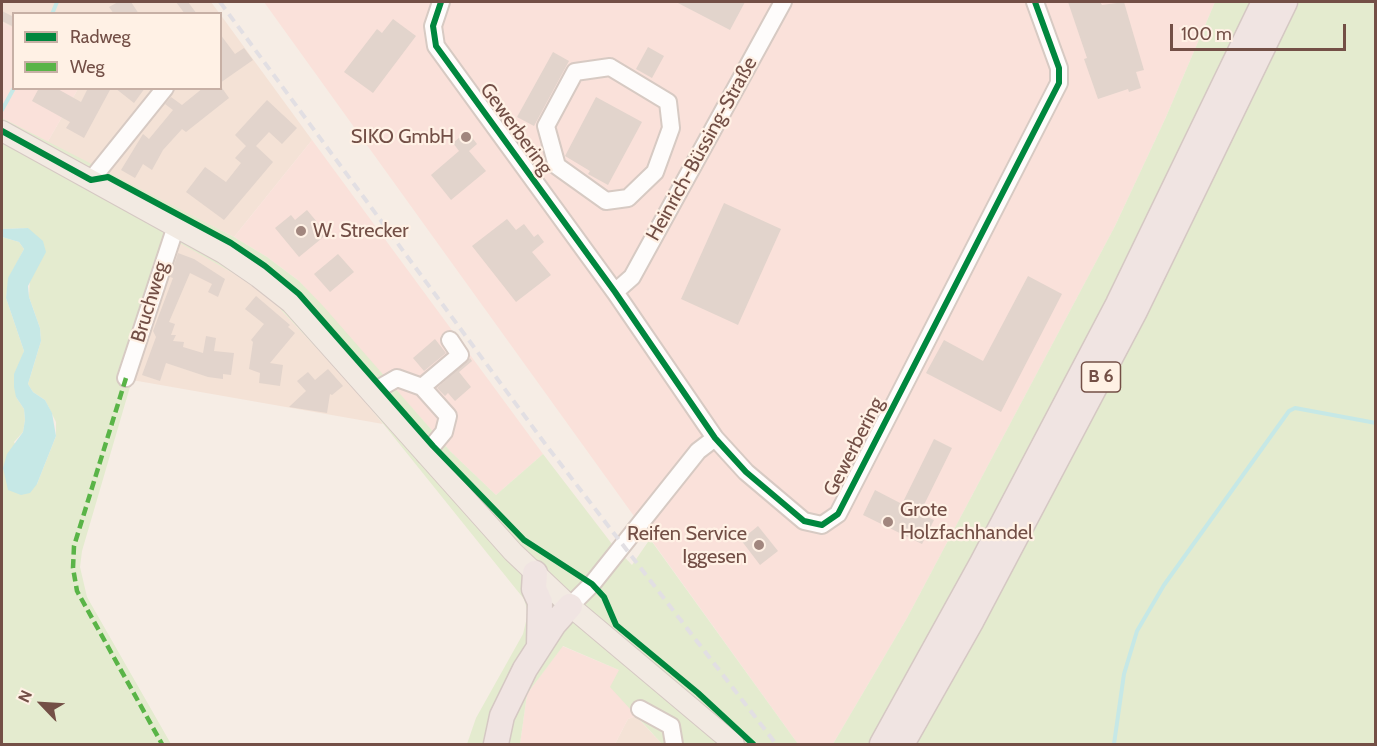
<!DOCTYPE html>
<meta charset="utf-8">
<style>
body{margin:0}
#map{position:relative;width:1377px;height:746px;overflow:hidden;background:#f6ede5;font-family:Cabin,sans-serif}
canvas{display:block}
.frame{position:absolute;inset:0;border:3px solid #734f46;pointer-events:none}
.legend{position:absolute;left:12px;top:12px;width:210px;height:78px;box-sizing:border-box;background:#fff1e5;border:2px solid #c7b0a5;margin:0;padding:8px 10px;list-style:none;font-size:18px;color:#734f46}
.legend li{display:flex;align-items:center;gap:12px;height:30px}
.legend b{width:30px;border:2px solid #c7b0a5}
.north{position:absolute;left:12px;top:674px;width:60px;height:60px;-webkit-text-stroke:4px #fff1e5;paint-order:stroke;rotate:295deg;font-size:16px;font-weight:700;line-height:24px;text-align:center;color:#734f46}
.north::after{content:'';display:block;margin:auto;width:21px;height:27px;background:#734f46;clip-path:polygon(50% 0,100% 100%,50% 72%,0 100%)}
.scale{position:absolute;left:1170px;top:24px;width:176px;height:27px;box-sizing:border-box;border:3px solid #734f46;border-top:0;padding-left:8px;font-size:18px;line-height:21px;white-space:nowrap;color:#734f46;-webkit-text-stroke:4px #fff1e5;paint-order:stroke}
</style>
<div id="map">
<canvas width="1377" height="746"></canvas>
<div class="frame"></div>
<ul class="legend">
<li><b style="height:8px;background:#00873e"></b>Radweg</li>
<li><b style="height:8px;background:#59b447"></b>Weg</li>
</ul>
<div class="north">N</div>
<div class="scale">100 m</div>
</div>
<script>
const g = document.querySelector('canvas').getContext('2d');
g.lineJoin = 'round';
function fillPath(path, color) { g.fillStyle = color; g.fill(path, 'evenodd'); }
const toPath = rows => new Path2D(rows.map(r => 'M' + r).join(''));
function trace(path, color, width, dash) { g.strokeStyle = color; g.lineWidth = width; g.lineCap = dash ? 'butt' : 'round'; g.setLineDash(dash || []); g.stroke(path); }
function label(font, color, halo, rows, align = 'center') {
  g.font = font + ' Cabin,sans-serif'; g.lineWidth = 4.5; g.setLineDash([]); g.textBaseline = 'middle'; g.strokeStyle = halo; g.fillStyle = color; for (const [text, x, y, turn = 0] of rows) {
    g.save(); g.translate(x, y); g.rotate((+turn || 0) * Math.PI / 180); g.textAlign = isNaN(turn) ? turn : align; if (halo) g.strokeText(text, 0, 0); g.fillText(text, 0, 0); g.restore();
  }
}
fillPath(toPath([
 [2,2,211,2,220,14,14,14,13,28,2,22],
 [220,14,312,140,234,237,47,143,78,89,220,88],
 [178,241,235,274,270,298,356,390,383,424,132,380],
 [636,716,662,744,615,744,628,719]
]), '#f4e2d6');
fillPath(toPath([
 [264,2,1215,2,1166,117,1115,226,907,618,833,744,798,744],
 [2,22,13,28,14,88,78,89,47,143,2,118],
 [312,140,543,454,496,495,450,451,299,281,267,257,234,237],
 [562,646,619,670,636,716,628,719,615,744,520,744,527,694]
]), '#fae1da');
fillPath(toPath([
 [1215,2,1375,2,1375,744,833,744,907,618,1115,226,1166,117],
 [2,118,234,237,267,257,299,281,324,307,450,451,496,495,543,454,612,544,632,565,650,539,798,744,662,744,610,687,619,670,563,646,527,694,520,744,467,744,476,718,523,634,528,613,524,599,356,390,270,298,235,274,178,242,132,380,82,551,80,567,87,597,171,744,2,744,2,237,19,242,24,249,9,278,6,298,24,351,16,397,24,409,25,420,23,432,14,442,37,484,56,436,56,422,45,400,33,392,28,384,41,341,40,328,29,297,30,278,36,270,28,228,2,229]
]), '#e4ebcf');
fillPath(toPath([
 [28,228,43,241,46,252,28,286,29,297,40,328,41,341,28,384,33,392,45,400,52,413,56,436,37,484,30,493,21,495,8,490,3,468,7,454,23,432,25,420,24,409,16,397,14,387,14,374,24,351,6,298,8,278,24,249,19,242,2,237,2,229]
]), '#c6e8e6');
trace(toPath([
 [52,14,57,2],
 [2,110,14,88],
 [1114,744,1124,674,1137,631,1164,585,1289,411,1295,408,1376,423]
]), '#c6e8e6', 4);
fillPath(toPath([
 [118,2,131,2,139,14,114,14,109,7],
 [176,2,188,2,197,14,185,14],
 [676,2,745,2,730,30],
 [1068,2,1100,2,1102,5,1124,2,1144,70,1136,72,1141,88,1129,92,1128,89,1098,99,1084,59,1087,58],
 [2,11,14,17,14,27,2,21],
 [393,19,416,36,373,93,344,72,377,29,382,33],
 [220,34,235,54,244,48,253,60,220,83],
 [648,47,664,56,652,78,636,69],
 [553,52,569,61,534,126,517,117],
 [39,88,56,88,81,102,88,88,111,88,84,138,66,128,70,122,32,101],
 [115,88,145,88,134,103],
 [203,88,222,88,229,98,186,132,182,129,163,150,152,170,143,164,135,178,121,170,143,134,149,139,173,110,165,104,171,97,182,105],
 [596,97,642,122,608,185,588,174,590,171,565,156],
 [267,100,297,128,282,144,269,132,256,146,273,162,224,220,186,192,205,167,226,182,241,163,235,158,246,146,235,135],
 [467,131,477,144,469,151,486,171,451,200,431,175,459,151,453,143],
 [724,203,781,229,738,325,681,299],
 [307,210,327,234,299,257,275,228,291,215,295,220],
 [507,219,516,230,524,224,534,237,538,234,544,242,532,252,551,275,516,302,472,246],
 [178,253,194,259,225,279,218,297,208,292,212,284,190,273,169,322,175,324,171,335,176,335,173,341,184,342,183,347,203,353,206,336,216,338,214,351,234,353,231,375,223,374,223,379,208,377,166,363,160,381,142,375,156,337,153,331,173,278,170,277],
 [338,254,354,272,330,292,314,274],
 [1028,276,1062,294,1001,412,926,373,944,340,983,361],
 [256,296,290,325,288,327,295,333,270,363,283,365,280,386,259,383,260,373,249,369,253,342,251,340,264,324,245,309],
 [435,339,446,353,424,371,413,358],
 [470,358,472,361,459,372,471,387,455,401,448,393,445,396,437,388],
 [328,369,343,386,332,395,330,394,327,413,289,407,306,391,297,381,308,372,315,380],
 [934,439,952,448,920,513,934,520,922,544,863,515,875,490,902,504],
 [758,526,778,551,760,565,741,540]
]), '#e2d4cc');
const minor = toPath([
 [441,2,433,26,436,46,615,292,715,438,746,472,804,521,822,525,838,514,1059,83,1059,68,1035,2],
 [610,67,668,102,671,128,655,172,628,198,606,201,557,166,546,126,575,72,610,67],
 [91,180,165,88],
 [615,292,632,277,783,2],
 [126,378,176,226],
 [422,387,460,355,450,340],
 [371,393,397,378,422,387,448,416,444,432,425,455],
 [570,606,592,584,698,451,715,438],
 [640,709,671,726,674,744]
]);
const major = toPath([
 [2,131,223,253,258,277,291,303,513,552,570,606,734,744]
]);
const highway = toPath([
 [535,573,534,589,540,602,539,646],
 [496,744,502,716,525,669,554,624,570,606],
 [882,744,982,563,1118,304,1264,2],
 [902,744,972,620,1134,313,1285,2]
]);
trace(minor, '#d7cac3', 20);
trace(major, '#d5c8c3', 22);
trace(highway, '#d5c8c3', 27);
trace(minor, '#fefcfb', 16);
trace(major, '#f2eae2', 20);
trace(highway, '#f0e4e2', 24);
trace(toPath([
 [220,2,546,445,776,744]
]), '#e2dfe3', 4, [9, 6]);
trace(toPath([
 [126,378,74,546,73,568,77,591,162,744]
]), '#59b447', 4.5, [9, 4.5]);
trace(toPath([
 [441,2,433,26,436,46,615,292,715,438,746,472,804,521,822,525,838,514,1059,83,1059,68,1035,2],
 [2,131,91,180,108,177,231,243,265,266,299,294,433,446,524,540,592,584,604,597,616,625,698,693,753,744]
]), '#00873e', 6);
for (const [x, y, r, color] of [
 [466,137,6,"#a1867e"],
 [301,231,6,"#a1867e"],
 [888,522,6,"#a1867e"],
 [759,545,6,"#a1867e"]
]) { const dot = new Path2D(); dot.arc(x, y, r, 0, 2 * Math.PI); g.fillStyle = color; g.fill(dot); trace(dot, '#fff1e5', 2); }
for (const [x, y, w] of [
 [1101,377,39]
]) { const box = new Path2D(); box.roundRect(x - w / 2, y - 15, w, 30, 4.5); g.fillStyle = '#fff1e5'; g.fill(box); trace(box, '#734f46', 1.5); }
label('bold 18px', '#734f46', null, [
 ["B 6",1101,377]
]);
label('20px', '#734f46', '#fff1e5', [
 ["Gewerbering",516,129,54],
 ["Heinrich-Büssing-Straße",702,149,-61],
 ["Bruchweg",150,302,-73],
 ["Gewerbering",854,447,-63]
]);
label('20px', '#734f46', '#fff1e5', [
 ["SIKO GmbH",454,137],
 ["W. Strecker",313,231,"left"],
 ["Grote",900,510,"left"],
 ["Holzfachhandel",900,533,"left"],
 ["Reifen Service",747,534],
 ["Iggesen",747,557]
], 'right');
</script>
